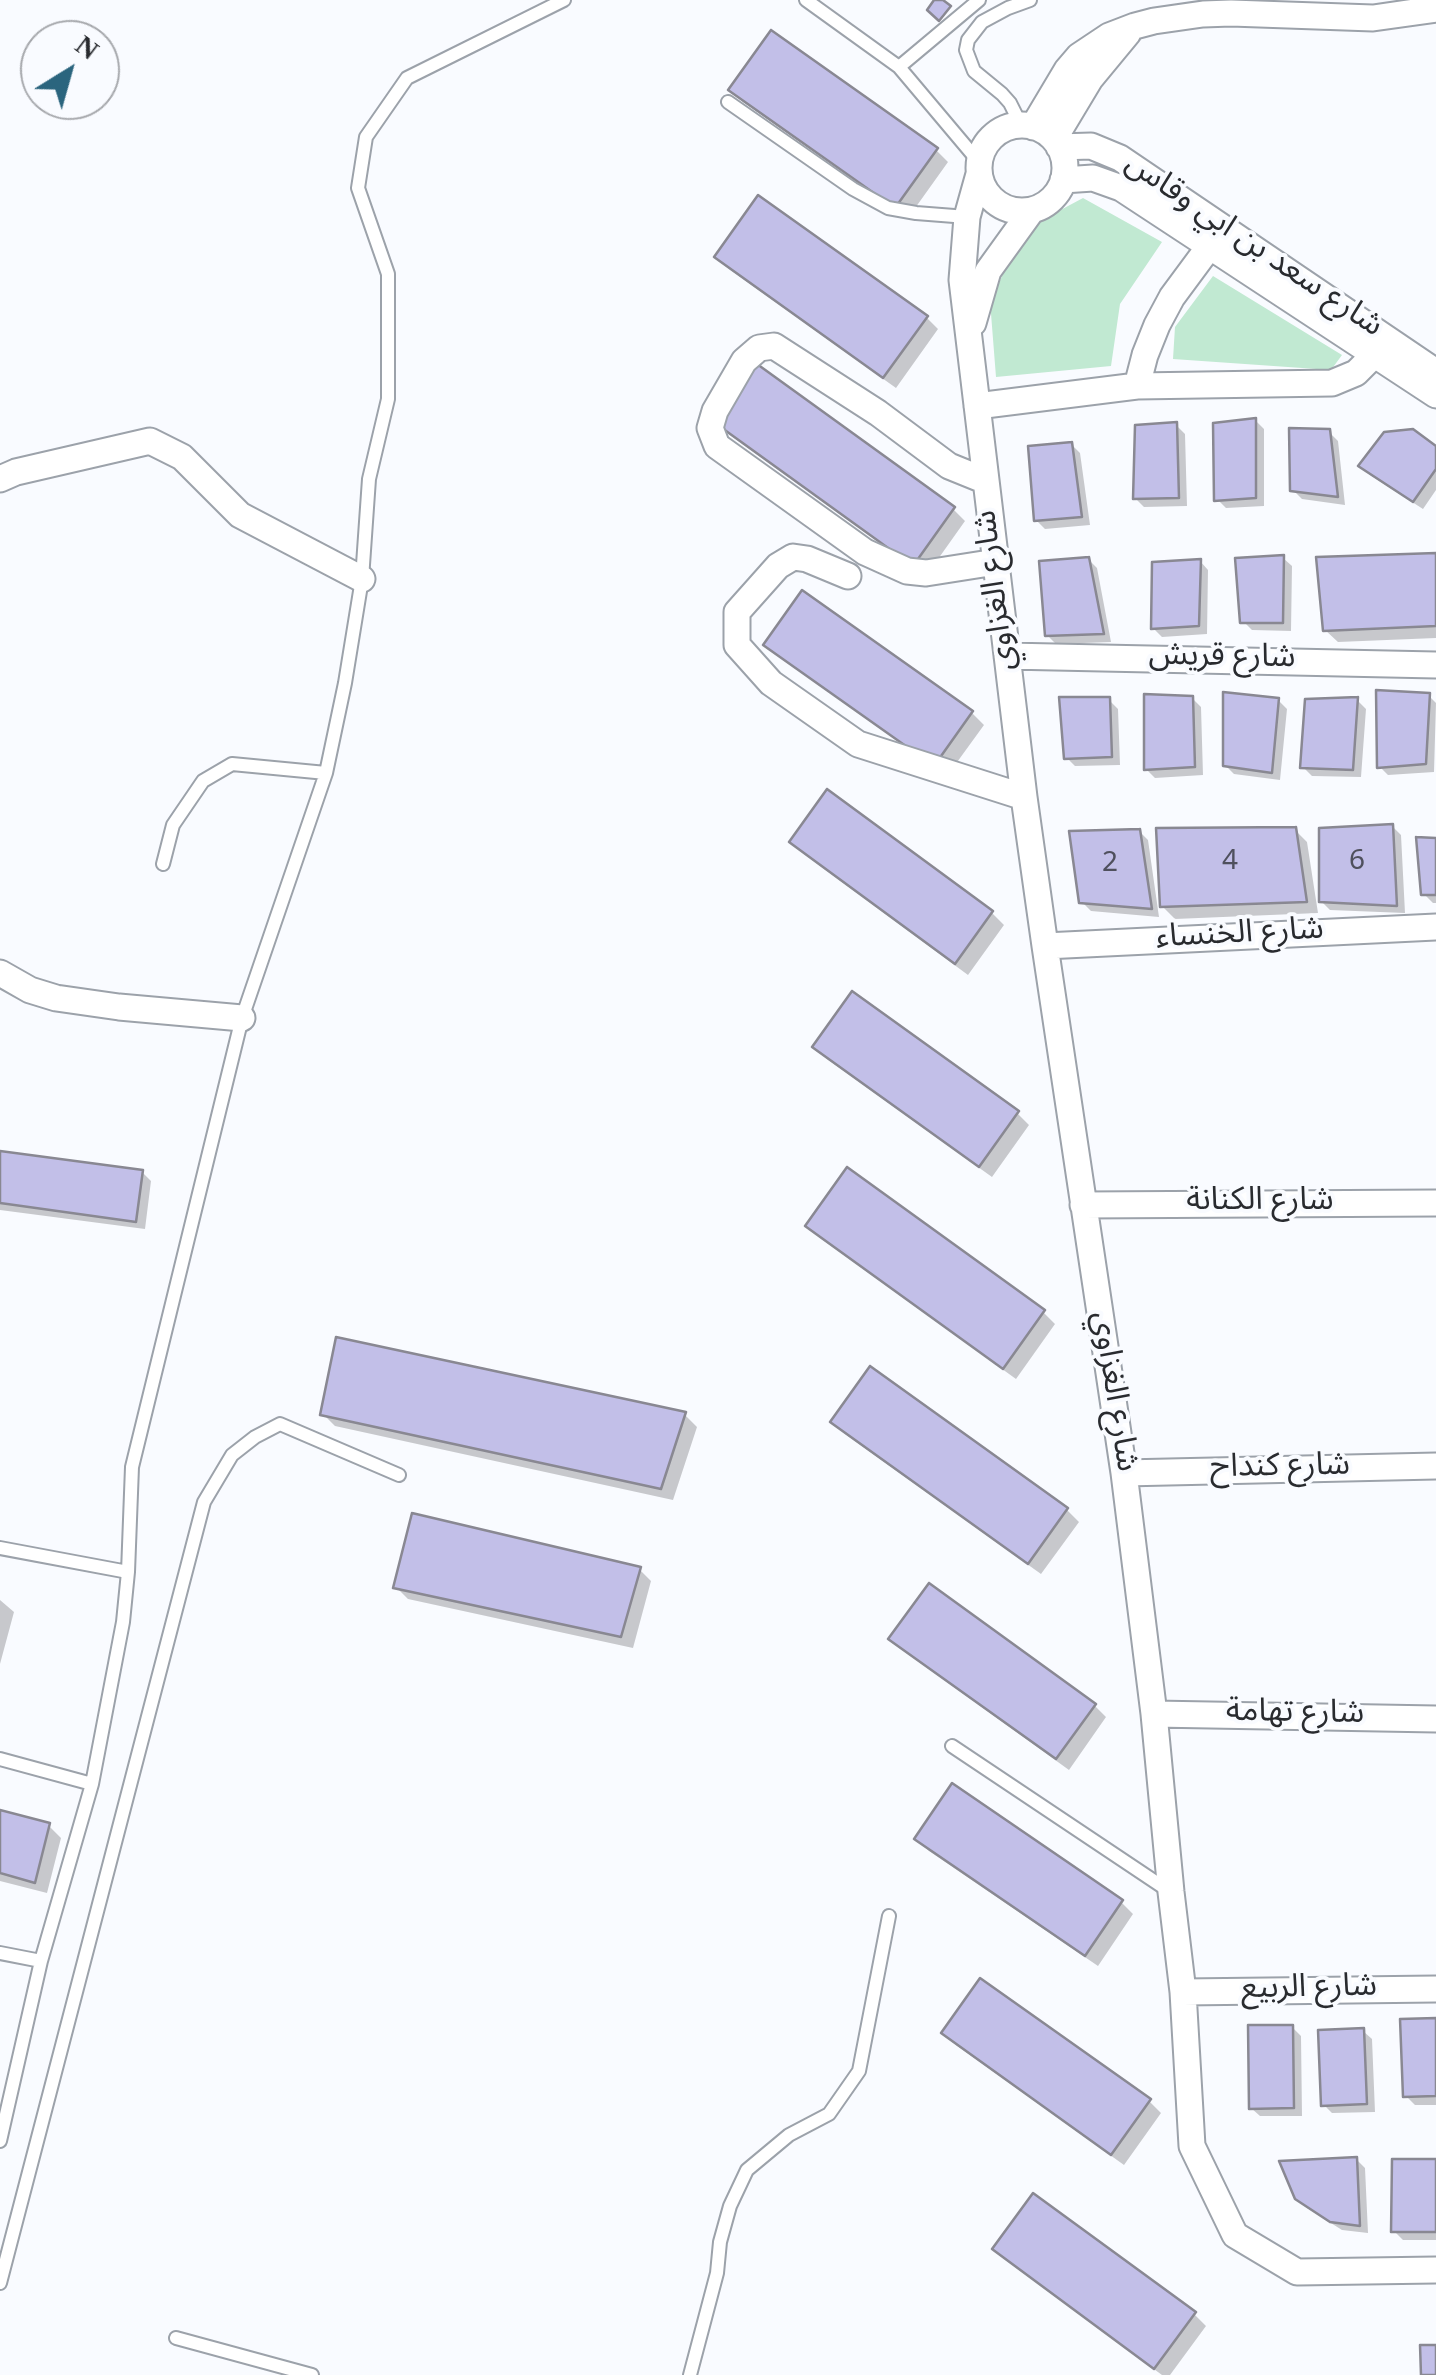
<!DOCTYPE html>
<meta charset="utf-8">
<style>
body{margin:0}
#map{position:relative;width:1436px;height:2375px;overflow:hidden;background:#f9fbff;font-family:Georgia,serif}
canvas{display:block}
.north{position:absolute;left:20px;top:20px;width:100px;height:100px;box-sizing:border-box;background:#f9fbff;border:2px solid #a6a8ac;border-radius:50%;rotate:37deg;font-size:28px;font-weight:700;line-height:40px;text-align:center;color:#292b2f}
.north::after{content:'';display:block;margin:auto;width:35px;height:45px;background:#2b657e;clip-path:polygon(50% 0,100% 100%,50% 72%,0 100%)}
</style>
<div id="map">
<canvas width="1436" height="2375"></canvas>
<div class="north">N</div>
</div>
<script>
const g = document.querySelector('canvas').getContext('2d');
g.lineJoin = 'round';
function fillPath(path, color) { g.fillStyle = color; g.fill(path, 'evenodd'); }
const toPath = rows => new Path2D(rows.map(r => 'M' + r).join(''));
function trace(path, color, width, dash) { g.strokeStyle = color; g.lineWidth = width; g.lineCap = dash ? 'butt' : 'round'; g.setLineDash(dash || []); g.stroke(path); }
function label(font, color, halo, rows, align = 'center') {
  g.font = font + ' Georgia,"Noto Sans Arabic",serif'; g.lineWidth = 8; g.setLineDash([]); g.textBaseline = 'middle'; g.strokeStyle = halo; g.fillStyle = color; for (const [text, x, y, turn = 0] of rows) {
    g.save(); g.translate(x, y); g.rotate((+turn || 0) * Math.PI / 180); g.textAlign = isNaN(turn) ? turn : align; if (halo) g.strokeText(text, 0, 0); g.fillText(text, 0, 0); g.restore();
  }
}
fillPath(toPath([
 [1083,198,1162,242,1120,304,1111,366,996,377,990,301,1025,229],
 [1213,276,1342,355,1331,370,1173,359,1175,327]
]), '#c1e9d2');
fillPath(toPath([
 [731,90,936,150,948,162,908,218,743,102],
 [717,257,926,317,938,329,896,388,729,269],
 [1255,420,1264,429,1264,506,1226,508,1217,499],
 [718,423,953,509,965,521,926,576,730,435],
 [1176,425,1185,434,1187,506,1144,507,1135,498],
 [1329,432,1338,441,1345,505,1302,499,1293,490],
 [1071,444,1080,453,1090,525,1045,529,1036,520],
 [1436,449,1436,490,1423,509,1370,475,1361,466],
 [1436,555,1436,638,1338,642,1325,630],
 [1283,558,1292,566,1291,631,1252,630,1243,621],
 [1088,559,1097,568,1111,642,1056,644,1047,635],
 [1200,561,1208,570,1207,634,1162,637,1153,628],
 [766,644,972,713,984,725,947,776,778,656],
 [1428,695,1436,703,1434,772,1388,775,1379,766],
 [1192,698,1201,707,1203,775,1155,778,1146,769],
 [1109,700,1118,709,1120,765,1075,766,1066,757],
 [1278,700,1287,709,1280,780,1234,774,1225,765],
 [1357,700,1366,709,1361,777,1312,776,1303,767],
 [828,793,992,913,1004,925,968,975,804,854,792,842],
 [1392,826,1401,835,1405,913,1330,910,1321,901],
 [1295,830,1307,842,1318,913,1175,919,1162,906],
 [1139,831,1148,840,1159,917,1091,911,1082,902],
 [1436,841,1436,903,1433,903,1424,894],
 [815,1047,1017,1113,1029,1125,992,1177,827,1059],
 [0,1153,142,1172,151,1181,145,1229,0,1210],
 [848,1171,1043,1312,1055,1324,1016,1379,820,1238,808,1226],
 [323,1414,685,1415,697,1427,673,1500,335,1426],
 [833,1422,1067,1510,1079,1522,1041,1574,845,1434],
 [639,1569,651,1581,633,1648,408,1599,396,1587],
 [0,1600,14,1612,0,1664],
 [892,1639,1094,1705,1106,1717,1069,1770,904,1651],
 [0,1812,49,1826,61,1838,47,1893,0,1881],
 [917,1839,1121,1902,1133,1914,1098,1966,929,1851],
 [1436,2021,1436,2105,1415,2105,1406,2096],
 [1292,2027,1301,2036,1302,2116,1260,2116,1251,2108],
 [1363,2031,1372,2039,1375,2112,1332,2113,1323,2104],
 [944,2033,1149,2101,1161,2113,1124,2165,956,2045],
 [1356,2159,1365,2168,1368,2233,1342,2230,1307,2208,1297,2198],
 [1436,2162,1436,2240,1403,2240,1394,2231],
 [995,2249,1194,2314,1206,2326,1170,2375,1162,2375,1007,2261]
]), '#0003');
const building = toPath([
 [934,0,943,0,951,6,939,21,927,10,934,0],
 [771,30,938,148,895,208,728,90,771,30],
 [758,195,928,316,883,378,714,257,758,195],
 [757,364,955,507,913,566,715,423,757,364],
 [1256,418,1256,498,1214,501,1213,423,1256,418],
 [1177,422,1179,498,1133,499,1135,425,1177,422],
 [1289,428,1330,429,1338,497,1290,491,1289,428],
 [1413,429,1436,446,1436,469,1413,502,1358,466,1384,432,1413,429],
 [1072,442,1082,517,1034,521,1028,446,1072,442],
 [1436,553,1436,626,1323,631,1316,557,1436,553],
 [1284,555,1283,623,1240,623,1235,558,1284,555],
 [1089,557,1104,634,1045,636,1039,561,1089,557],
 [1201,559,1199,626,1151,629,1152,562,1201,559],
 [802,590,973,711,934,766,763,645,802,590],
 [1376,690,1430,693,1426,764,1377,768,1376,690],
 [1223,692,1279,698,1272,773,1223,766,1223,692],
 [1144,694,1193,696,1195,767,1144,770,1144,694],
 [1059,697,1110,697,1112,757,1064,759,1059,697],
 [1358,697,1353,770,1300,768,1305,699,1358,697],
 [827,789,993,911,955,964,789,842,827,789],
 [1393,824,1397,906,1319,902,1319,828,1393,824],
 [1296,827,1307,902,1160,907,1156,828,1296,827],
 [1140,829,1152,909,1079,903,1069,831,1140,829],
 [1416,837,1436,838,1436,895,1421,895,1416,837],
 [852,991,1019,1111,979,1167,812,1047,852,991],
 [0,1151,143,1170,136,1222,0,1203,0,1151],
 [847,1167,1045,1310,1003,1369,805,1226,847,1167],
 [336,1337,686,1412,661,1489,320,1415,336,1337],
 [870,1366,1068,1508,1028,1564,830,1422,870,1366],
 [412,1513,641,1567,621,1637,393,1588,412,1513],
 [929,1583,1096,1704,1056,1759,888,1639,929,1583],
 [952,1783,1123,1900,1085,1956,914,1839,952,1783],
 [0,1810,50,1823,35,1883,0,1873,0,1810],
 [980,1978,1151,2099,1111,2155,941,2033,980,1978],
 [1436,2018,1436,2096,1403,2097,1400,2019,1436,2018],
 [1248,2025,1293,2025,1294,2108,1249,2109,1248,2025],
 [1364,2028,1367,2104,1321,2106,1318,2030,1364,2028],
 [1357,2157,1360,2226,1330,2222,1295,2199,1279,2161,1357,2157],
 [1392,2159,1436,2159,1436,2232,1391,2232,1392,2159],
 [1033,2193,1196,2312,1154,2369,992,2249,1033,2193],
 [1420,2345,1436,2345,1436,2375,1421,2375,1420,2345]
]);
fillPath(building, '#c2bfe8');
trace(building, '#898892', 2.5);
const lane = toPath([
 [806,0,899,67,979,162],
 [899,67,979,0],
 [728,102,853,189,888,208,916,213,967,217],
 [1021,125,1010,103,1002,94,974,71,966,50,968,40,982,22,1008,8,1030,0],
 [163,864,173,825,203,781,232,764,326,773],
 [0,1548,128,1572],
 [952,1746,1169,1891],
 [0,1759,92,1784],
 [0,1953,41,1961],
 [0,2141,41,1961,92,1784,123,1622,128,1572,132,1467,242,1018,326,773,345,683,362,579,369,479,388,399,388,274,358,188,366,137,407,78,564,0],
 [0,2283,204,1502,232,1455,255,1437,280,1424,399,1475],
 [176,2338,312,2375],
 [690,2375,717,2273,720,2242,730,2206,747,2170,789,2135,829,2114,859,2071,889,1916]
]);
const street = toPath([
 '979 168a43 43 0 1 1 86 0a43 43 0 1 1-86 0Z',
 [1033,127,1067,70,1079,56,1109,36,1135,26,1154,21,1203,14,1231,13,1373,18,1436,9],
 [1054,139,1090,79,1128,33],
 [1059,147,1091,146,1120,158,1436,372],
 [979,174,967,217,962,280,1024,797,1045,946,1124,1473,1154,1714,1171,1892,1183,1992,1192,2146,1235,2235,1297,2272,1436,2270],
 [1063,180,1093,178,1121,188,1436,395],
 [973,323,988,271,1032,210],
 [1137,386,1145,355,1157,325,1172,297,1209,247],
 [977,406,1137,386,1332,383,1356,373,1374,355],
 [0,479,16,472,150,441,182,457,240,515,362,579],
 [986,481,949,466,878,413,774,346,759,348,744,361,715,411,710,428,717,446,865,552,907,571,926,573,996,562],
 [848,576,807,559,793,557,778,566,737,612,737,645,771,683,858,744,1024,797],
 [1007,656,1436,665],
 [1045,946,1436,927],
 [0,973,30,990,56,998,119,1007,242,1018],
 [1083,1205,1436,1203],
 [1124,1473,1436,1466],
 [1154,1714,1436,1719],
 [1183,1992,1436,1989]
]);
trace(lane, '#9ca2aa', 16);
trace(street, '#9ca2aa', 29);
trace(lane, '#fff', 12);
trace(street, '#fff', 25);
label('28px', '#4f505d', null, [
 ["4",1230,865],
 ["6",1357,865],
 ["2",1110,867]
]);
label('32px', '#292b2f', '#f9fbff', [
 ["شارع سعد بن ابي وقاس",1252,248,34],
 ["شارع الغزاوي",999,590,-97],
 ["شارع قريش",1222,660,1],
 ["شارع الخنساء",1240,937,-3],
 ["شارع الكنانة",1260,1204],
 ["شارع الغزاوي",1111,1392,81],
 ["شارع كنداح",1280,1470,-1],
 ["شارع تهامة",1295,1716,1],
 ["شارع الربيع",1309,1991,-1]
]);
</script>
